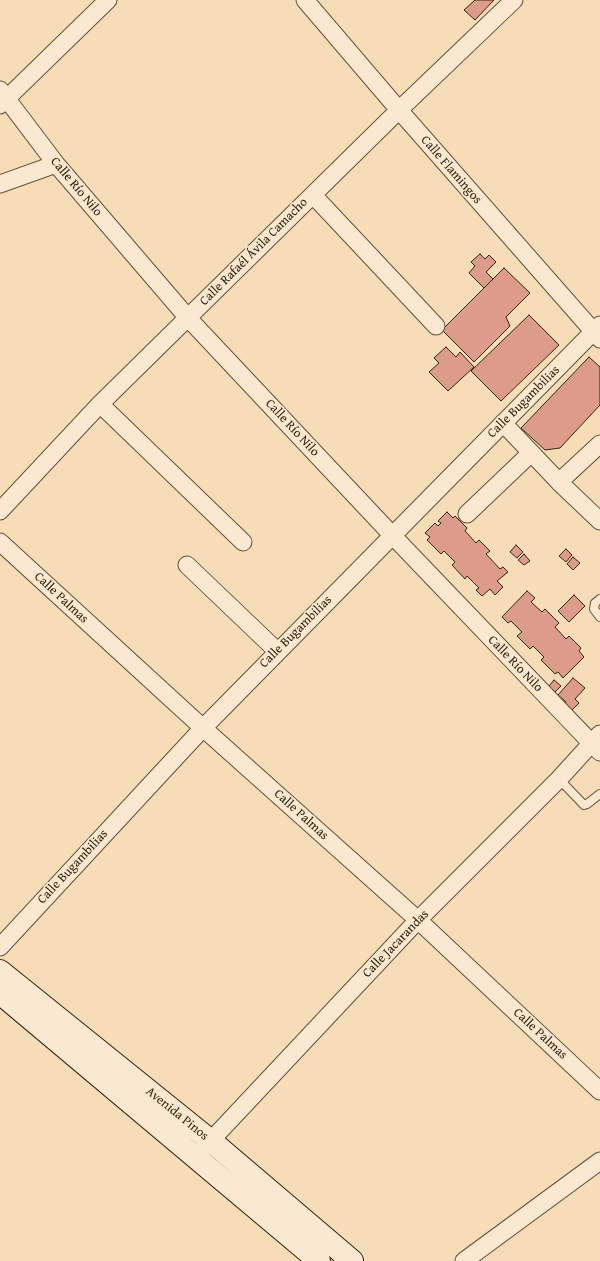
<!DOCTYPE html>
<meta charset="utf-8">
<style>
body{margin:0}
canvas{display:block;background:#f7dcb8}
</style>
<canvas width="600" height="1261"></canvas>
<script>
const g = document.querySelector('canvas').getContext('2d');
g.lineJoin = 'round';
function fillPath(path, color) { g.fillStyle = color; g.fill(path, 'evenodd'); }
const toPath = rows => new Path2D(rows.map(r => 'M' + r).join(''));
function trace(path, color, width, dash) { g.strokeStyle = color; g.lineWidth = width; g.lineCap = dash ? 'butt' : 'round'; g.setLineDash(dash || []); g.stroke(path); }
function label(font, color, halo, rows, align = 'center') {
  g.font = font + ' "Gentium Book Plus",serif'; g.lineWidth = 3.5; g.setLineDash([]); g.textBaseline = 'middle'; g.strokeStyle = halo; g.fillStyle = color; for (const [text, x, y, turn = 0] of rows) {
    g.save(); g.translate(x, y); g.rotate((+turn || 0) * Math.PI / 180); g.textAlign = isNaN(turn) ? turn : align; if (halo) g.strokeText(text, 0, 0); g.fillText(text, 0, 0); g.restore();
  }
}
const building = toPath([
 [475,0,494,0,475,20,464,10,475,0],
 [480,254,485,259,489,255,496,262,486,272,493,279,484,288,469,273,475,266,471,262,480,254],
 [504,268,530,293,506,317,510,326,474,362,442,330,504,268],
 [529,315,559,345,501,401,471,371,529,315],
 [446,347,456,357,460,352,474,367,448,391,429,372,439,363,434,358,446,347],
 [589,357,600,367,600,405,560,448,545,450,521,428,589,357],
 [447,512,453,518,455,516,467,528,465,531,476,543,479,540,490,551,486,554,500,569,503,567,508,572,497,581,503,587,495,595,490,589,482,596,476,590,479,588,467,576,465,579,452,565,455,562,444,551,441,554,427,540,430,537,425,533,435,523,438,526,441,523,438,521,447,512],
 [516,545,523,552,517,558,510,552,516,545],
 [566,549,572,555,566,562,559,556,566,549],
 [524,554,530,561,524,565,518,560,524,554],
 [573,557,580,563,573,570,567,564,573,557],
 [527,591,535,598,531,602,542,612,545,609,559,623,555,627,566,639,569,636,581,648,579,651,584,657,563,678,558,672,555,674,541,660,544,657,533,646,530,649,517,636,522,632,511,621,508,623,502,617,527,591],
 [574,595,585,606,569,622,558,611,574,595],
 [573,678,585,688,575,699,579,703,571,711,564,705,566,702,558,695,573,678],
 [554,680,561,686,555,692,549,686,554,680]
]);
fillPath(building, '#dd9c89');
trace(building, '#34230e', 1);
const lane = toPath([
 [600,599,595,603,594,609,600,617],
 [559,779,584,805,587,804,600,794]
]);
const street = toPath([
 [305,0,399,110,600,339],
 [0,90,56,164,188,318,392,535,600,752],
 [0,105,108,0],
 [0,184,56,164],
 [313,195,436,326],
 [100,404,243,542],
 [503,423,559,482,600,521],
 [559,482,600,444],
 [0,511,100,404,399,110,514,0],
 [467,514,531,453],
 [0,542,203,728,418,920,600,1091],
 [187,565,277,651],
 [0,947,203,728,600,325],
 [202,1150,418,920,559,779,600,734],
 [464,1261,600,1161]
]);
const secondary = toPath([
 [0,971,211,1141,352,1261],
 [0,993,319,1261]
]);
trace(lane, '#655138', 10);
trace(street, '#655138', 19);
trace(secondary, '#34230e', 24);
trace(lane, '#fae8d1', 8);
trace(street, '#fae8d1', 17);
trace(secondary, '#fae8d1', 22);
label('13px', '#34230e', '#fae8d1', [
 ["Calle Flamingos",451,170,49],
 ["Calle Río Nilo",76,187,50],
 ["Calle Rafaél Ávila Camacho",254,252,-45],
 ["Calle Bugambilias",524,402,-45],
 ["Calle Río Nilo",292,428,47],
 ["Calle Palmas",61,598,43],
 ["Calle Bugambilias",296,632,-45],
 ["Calle Río Nilo",515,664,46],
 ["Calle Palmas",301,815,42],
 ["Calle Bugambilias",73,867,-47],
 ["Calle Jacarandas",396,944,-46],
 ["Calle Palmas",540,1034,43],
 ["Avenida Pinos",177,1114,39]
]);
</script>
